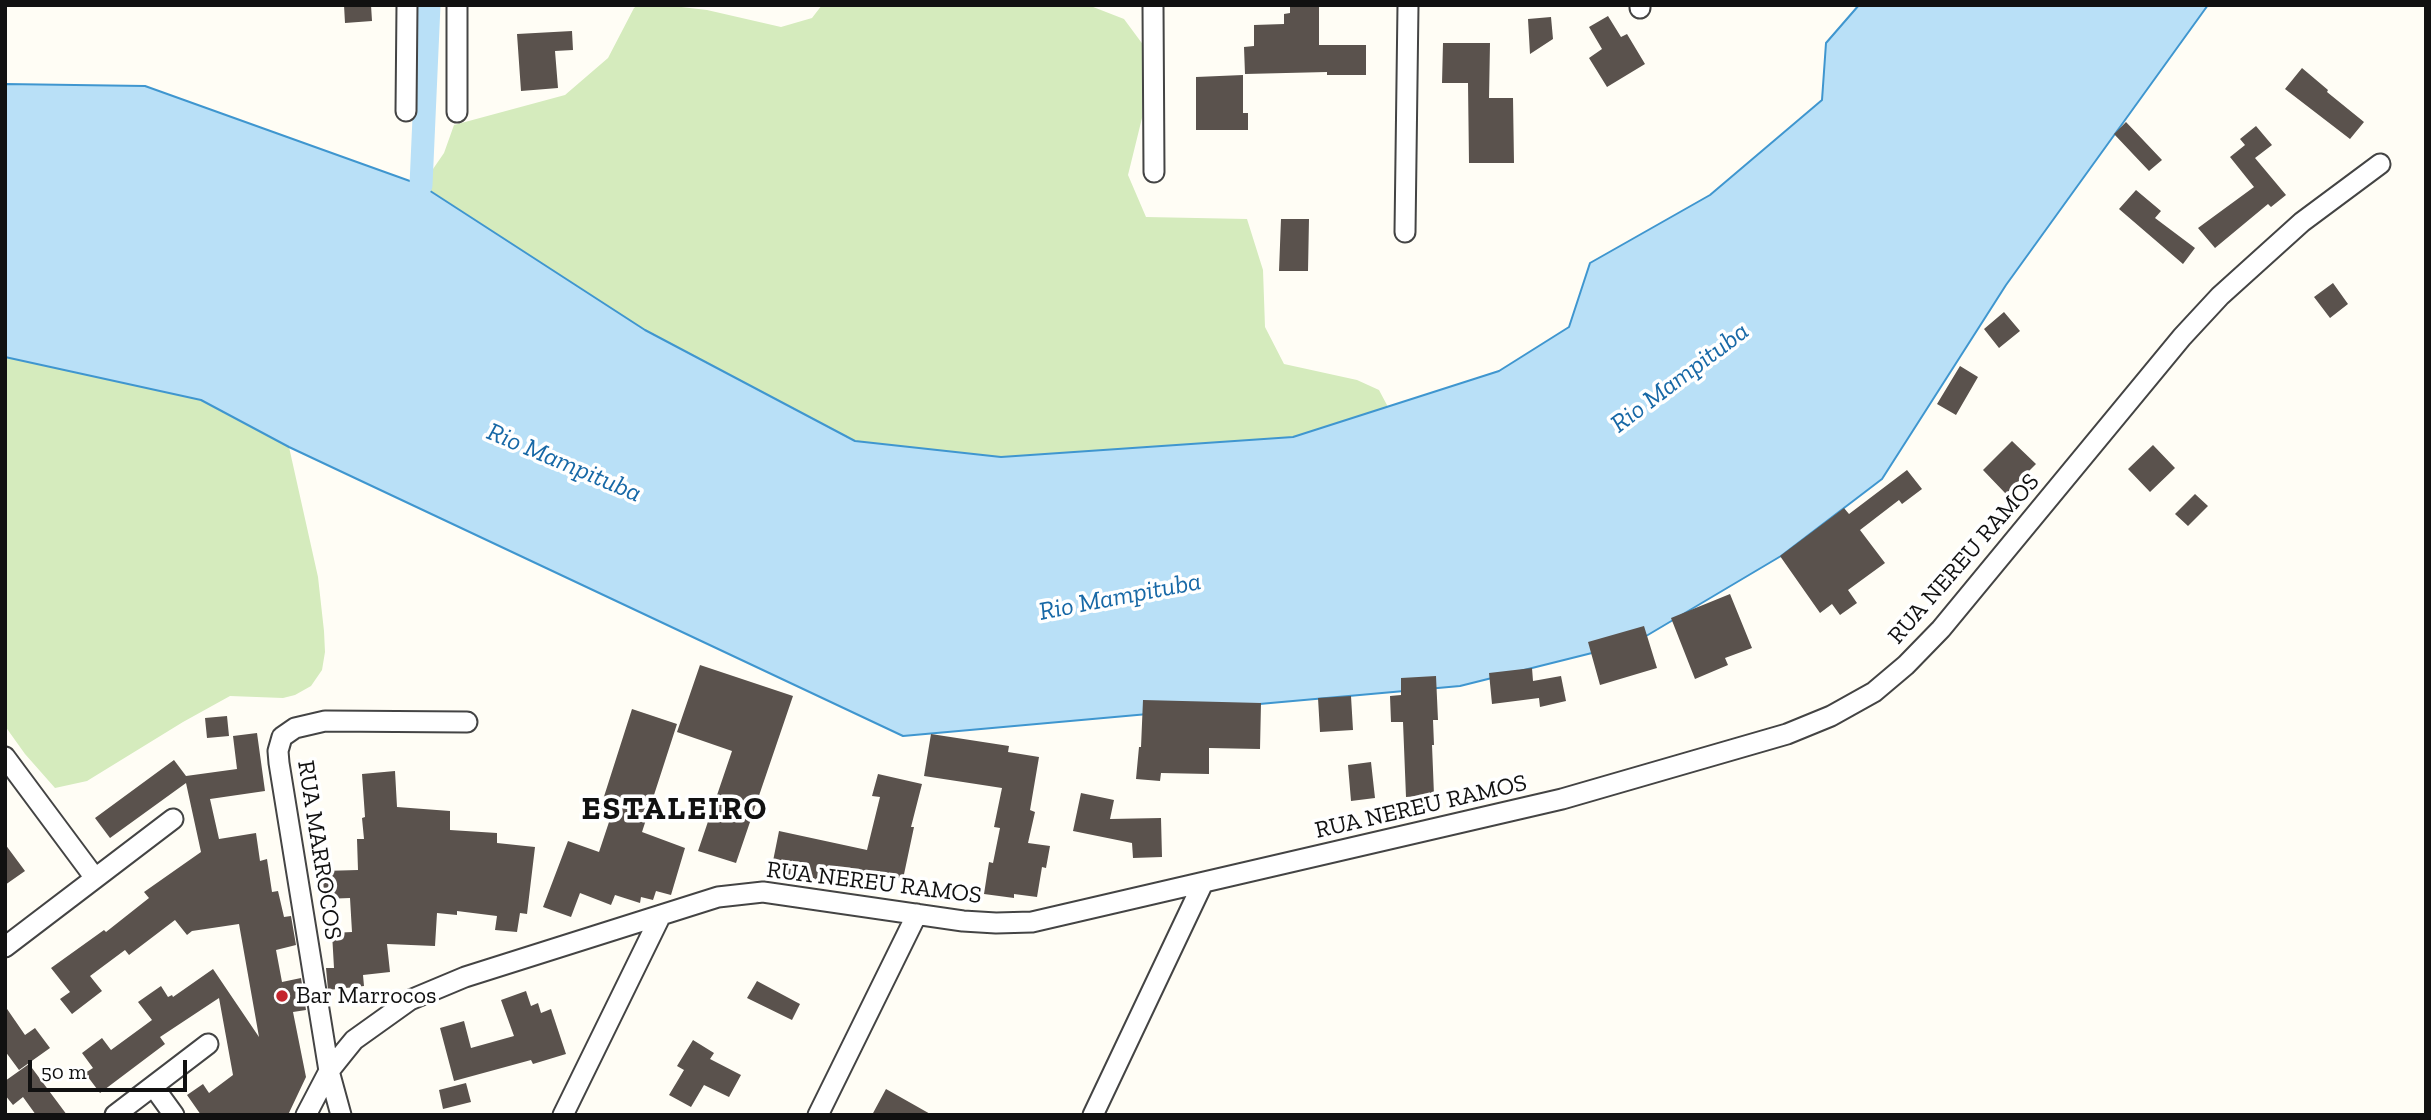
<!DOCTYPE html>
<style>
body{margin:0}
#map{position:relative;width:2431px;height:1120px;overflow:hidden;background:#fffdf5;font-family:"Zilla Slab",serif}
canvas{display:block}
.frame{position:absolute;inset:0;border:7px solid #111;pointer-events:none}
.scale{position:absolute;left:28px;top:1060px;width:159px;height:32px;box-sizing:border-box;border:4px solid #111;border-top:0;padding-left:9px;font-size:21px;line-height:24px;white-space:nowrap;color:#111;-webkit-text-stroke:5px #fff;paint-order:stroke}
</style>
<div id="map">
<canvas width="2431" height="1120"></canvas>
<div class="frame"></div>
<div class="scale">50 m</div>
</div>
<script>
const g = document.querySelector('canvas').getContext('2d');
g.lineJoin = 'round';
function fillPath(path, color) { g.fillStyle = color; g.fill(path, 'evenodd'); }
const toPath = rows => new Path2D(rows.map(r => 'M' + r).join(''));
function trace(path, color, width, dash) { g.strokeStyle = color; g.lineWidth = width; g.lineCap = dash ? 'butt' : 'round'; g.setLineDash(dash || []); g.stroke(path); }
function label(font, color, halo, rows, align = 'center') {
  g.font = font + ' "Zilla Slab",serif'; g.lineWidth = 7; g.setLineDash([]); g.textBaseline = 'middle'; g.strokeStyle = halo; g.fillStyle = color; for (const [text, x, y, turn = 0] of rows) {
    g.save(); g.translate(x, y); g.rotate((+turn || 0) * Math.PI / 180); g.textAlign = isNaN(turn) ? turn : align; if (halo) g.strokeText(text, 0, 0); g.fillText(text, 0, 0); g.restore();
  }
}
fillPath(toPath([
 [638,5,664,5,707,10,781,27,812,18,822,5,1088,5,1124,19,1144,46,1142,118,1128,175,1146,217,1247,219,1263,270,1265,327,1284,364,1357,380,1379,390,1388,407,1293,437,1001,457,855,441,645,330,422,185,444,153,454,125,565,95,608,58,634,8],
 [5,357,201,400,289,447,318,577,324,631,325,652,322,670,311,686,295,695,283,698,230,696,183,722,87,781,55,788,25,754,5,726]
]), '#d5ebbd');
const water = toPath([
 [1859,5,2208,5,2006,285,1882,479,1781,556,1636,642,1460,686,903,736,289,447,201,400,5,357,5,84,145,86,421,185,645,330,855,441,1001,457,1293,437,1499,371,1569,327,1590,263,1710,195,1822,100,1826,43,1859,5]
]);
fillPath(water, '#b9e0f7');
trace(water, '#3f96cf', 2);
trace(toPath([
 [421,185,429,5]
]), '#b9e0f7', 23);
fillPath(toPath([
 [344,5,371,5,372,21,345,23],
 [1290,5,1319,5,1319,45,1366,45,1366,75,1327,75,1327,72,1245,74,1244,47,1254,46,1254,25,1284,24,1284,14,1290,13],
 [1608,16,1621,37,1627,34,1645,64,1607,87,1589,58,1602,49,1589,27],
 [1551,17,1553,39,1530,54,1528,19],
 [572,31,573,50,555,51,558,88,521,91,517,34],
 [1443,43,1490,43,1489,98,1513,98,1514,163,1469,163,1468,83,1442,83],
 [2302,68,2328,90,2327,92,2364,122,2350,139,2285,89],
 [1243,75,1243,113,1248,113,1248,130,1196,130,1196,77],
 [2126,122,2162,160,2149,171,2114,134],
 [2256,126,2272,145,2255,158,2286,195,2271,207,2268,204,2215,248,2198,228,2254,187,2230,157,2245,145,2240,139],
 [2136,190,2161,211,2155,218,2195,248,2183,264,2119,209],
 [1281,219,1309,219,1308,271,1279,271],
 [2333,283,2348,304,2330,318,2314,297],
 [2004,312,2020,331,1999,348,1984,329],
 [1960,366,1978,377,1956,415,1937,404],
 [2012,441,2036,464,2006,494,1983,470],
 [2153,445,2175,468,2150,492,2128,469],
 [1907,470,1922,489,1902,504,1899,500,1860,530,1885,563,1848,590,1857,603,1840,615,1832,604,1820,613,1780,556,1844,508,1849,514],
 [2195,494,2208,506,2188,526,2175,514],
 [1730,594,1752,648,1725,658,1728,665,1695,679,1671,618],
 [1644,626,1657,668,1600,685,1588,642],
 [700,665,793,696,736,863,698,851,732,751,677,732],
 [1532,668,1533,681,1561,676,1566,701,1540,707,1539,698,1492,704,1489,673],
 [1436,676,1438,720,1433,720,1434,745,1432,745,1434,795,1406,797,1403,722,1391,722,1390,696,1401,695,1401,678],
 [1351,696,1353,730,1320,732,1318,698],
 [1143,700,1261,703,1260,749,1209,748,1209,774,1161,773,1160,781,1136,779,1139,747,1141,747],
 [632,709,677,724,642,832,685,848,671,895,656,891,653,900,641,897,640,903,615,895,611,905,580,893,571,917,543,907,568,841,599,852,612,813,600,809],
 [227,716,229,736,207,738,205,718],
 [257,733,265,791,210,799,219,839,256,833,260,861,267,859,272,892,278,891,284,917,291,916,296,945,276,950,282,982,301,978,306,1010,293,1012,306,1077,288,1115,201,1115,187,1095,203,1084,209,1093,233,1075,219,998,160,1037,165,1044,100,1093,85,1073,93,1068,82,1053,102,1038,111,1050,152,1020,138,1002,161,986,168,997,172,995,173,997,213,969,259,1037,239,924,192,931,187,935,175,920,129,955,125,950,90,976,102,991,72,1014,60,999,70,992,51,968,104,930,106,932,149,898,144,892,201,852,186,783,110,838,95,818,174,760,186,776,237,769,233,736],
 [931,734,1009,746,1008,752,1039,757,1030,810,1035,812,1028,843,1050,846,1046,868,1042,867,1037,897,1014,894,1014,898,984,894,989,862,993,863,1000,828,994,827,1002,788,924,776],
 [1371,762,1375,798,1351,801,1348,765],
 [395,771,397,807,450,811,450,830,497,833,497,843,535,847,527,914,520,913,517,932,495,930,497,916,457,911,457,915,437,913,435,946,387,944,390,972,363,975,364,986,328,990,326,968,334,968,332,933,352,932,350,898,324,899,323,871,358,870,357,839,364,839,362,818,365,817,362,774],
 [878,774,922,784,911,827,914,827,903,879,867,871,863,889,771,871,779,831,867,850,880,797,872,796],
 [1081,793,1114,800,1110,819,1161,818,1162,857,1133,858,1132,843,1073,831],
 [5,844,25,871,5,885],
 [757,981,800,1004,792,1020,747,998],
 [526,991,531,1006,538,1003,541,1013,551,1009,566,1054,533,1064,531,1060,454,1081,440,1028,464,1021,471,1048,514,1036,501,1000],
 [5,1006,25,1035,35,1028,50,1048,19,1070,5,1051],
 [693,1040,714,1053,710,1059,741,1075,729,1097,704,1085,691,1107,669,1095,684,1070,677,1066],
 [29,1064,67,1115,36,1115,23,1097,13,1105,5,1095,5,1081],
 [466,1083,471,1102,443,1109,439,1090],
 [886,1089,932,1115,872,1115]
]), '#5a524d');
const street = toPath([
 [1153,5,1154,172],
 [1640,8,1640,5],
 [406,111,407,5],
 [457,112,457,5],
 [1405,232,1408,5],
 [5,757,95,878],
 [5,947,173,819],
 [153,1086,174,1115],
 [115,1115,208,1044],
 [306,1115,329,1071,345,1051,354,1040,410,1000,465,977,718,897,763,892,963,921,996,923,1032,922,1562,799,1787,734,1831,716,1874,692,1906,665,1941,629,2182,337,2220,296,2302,222,2380,164],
 [341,1115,329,1071,279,763,278,751,282,737,295,728,325,721,467,722],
 [563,1115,661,915],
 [818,1115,917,914],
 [1093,1115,1203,883]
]);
trace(street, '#444', 23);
trace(street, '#fff', 19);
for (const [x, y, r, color] of [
 [282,996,7,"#c4262e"]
]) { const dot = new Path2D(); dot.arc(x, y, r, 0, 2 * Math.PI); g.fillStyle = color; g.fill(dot); trace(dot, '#fff', 2.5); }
label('24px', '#111', '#fff', [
 ["RUA NEREU RAMOS",1964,559,-49],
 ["RUA NEREU RAMOS",1421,807,-13],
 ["RUA MARROCOS",319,850,81],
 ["RUA NEREU RAMOS",874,883,7]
]);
label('24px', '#111', '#fff', [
 ["Bar Marrocos",296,996]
], 'left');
label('italic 26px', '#1768a6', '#fff', [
 ["Rio Mampituba",1680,378,-37],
 ["Rio Mampituba",564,463,23],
 ["Rio Mampituba",1120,597,-11]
]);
g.letterSpacing = '2px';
label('bold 32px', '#111', '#fff', [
 ["ESTALEIRO",675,810]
]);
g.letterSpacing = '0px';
</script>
